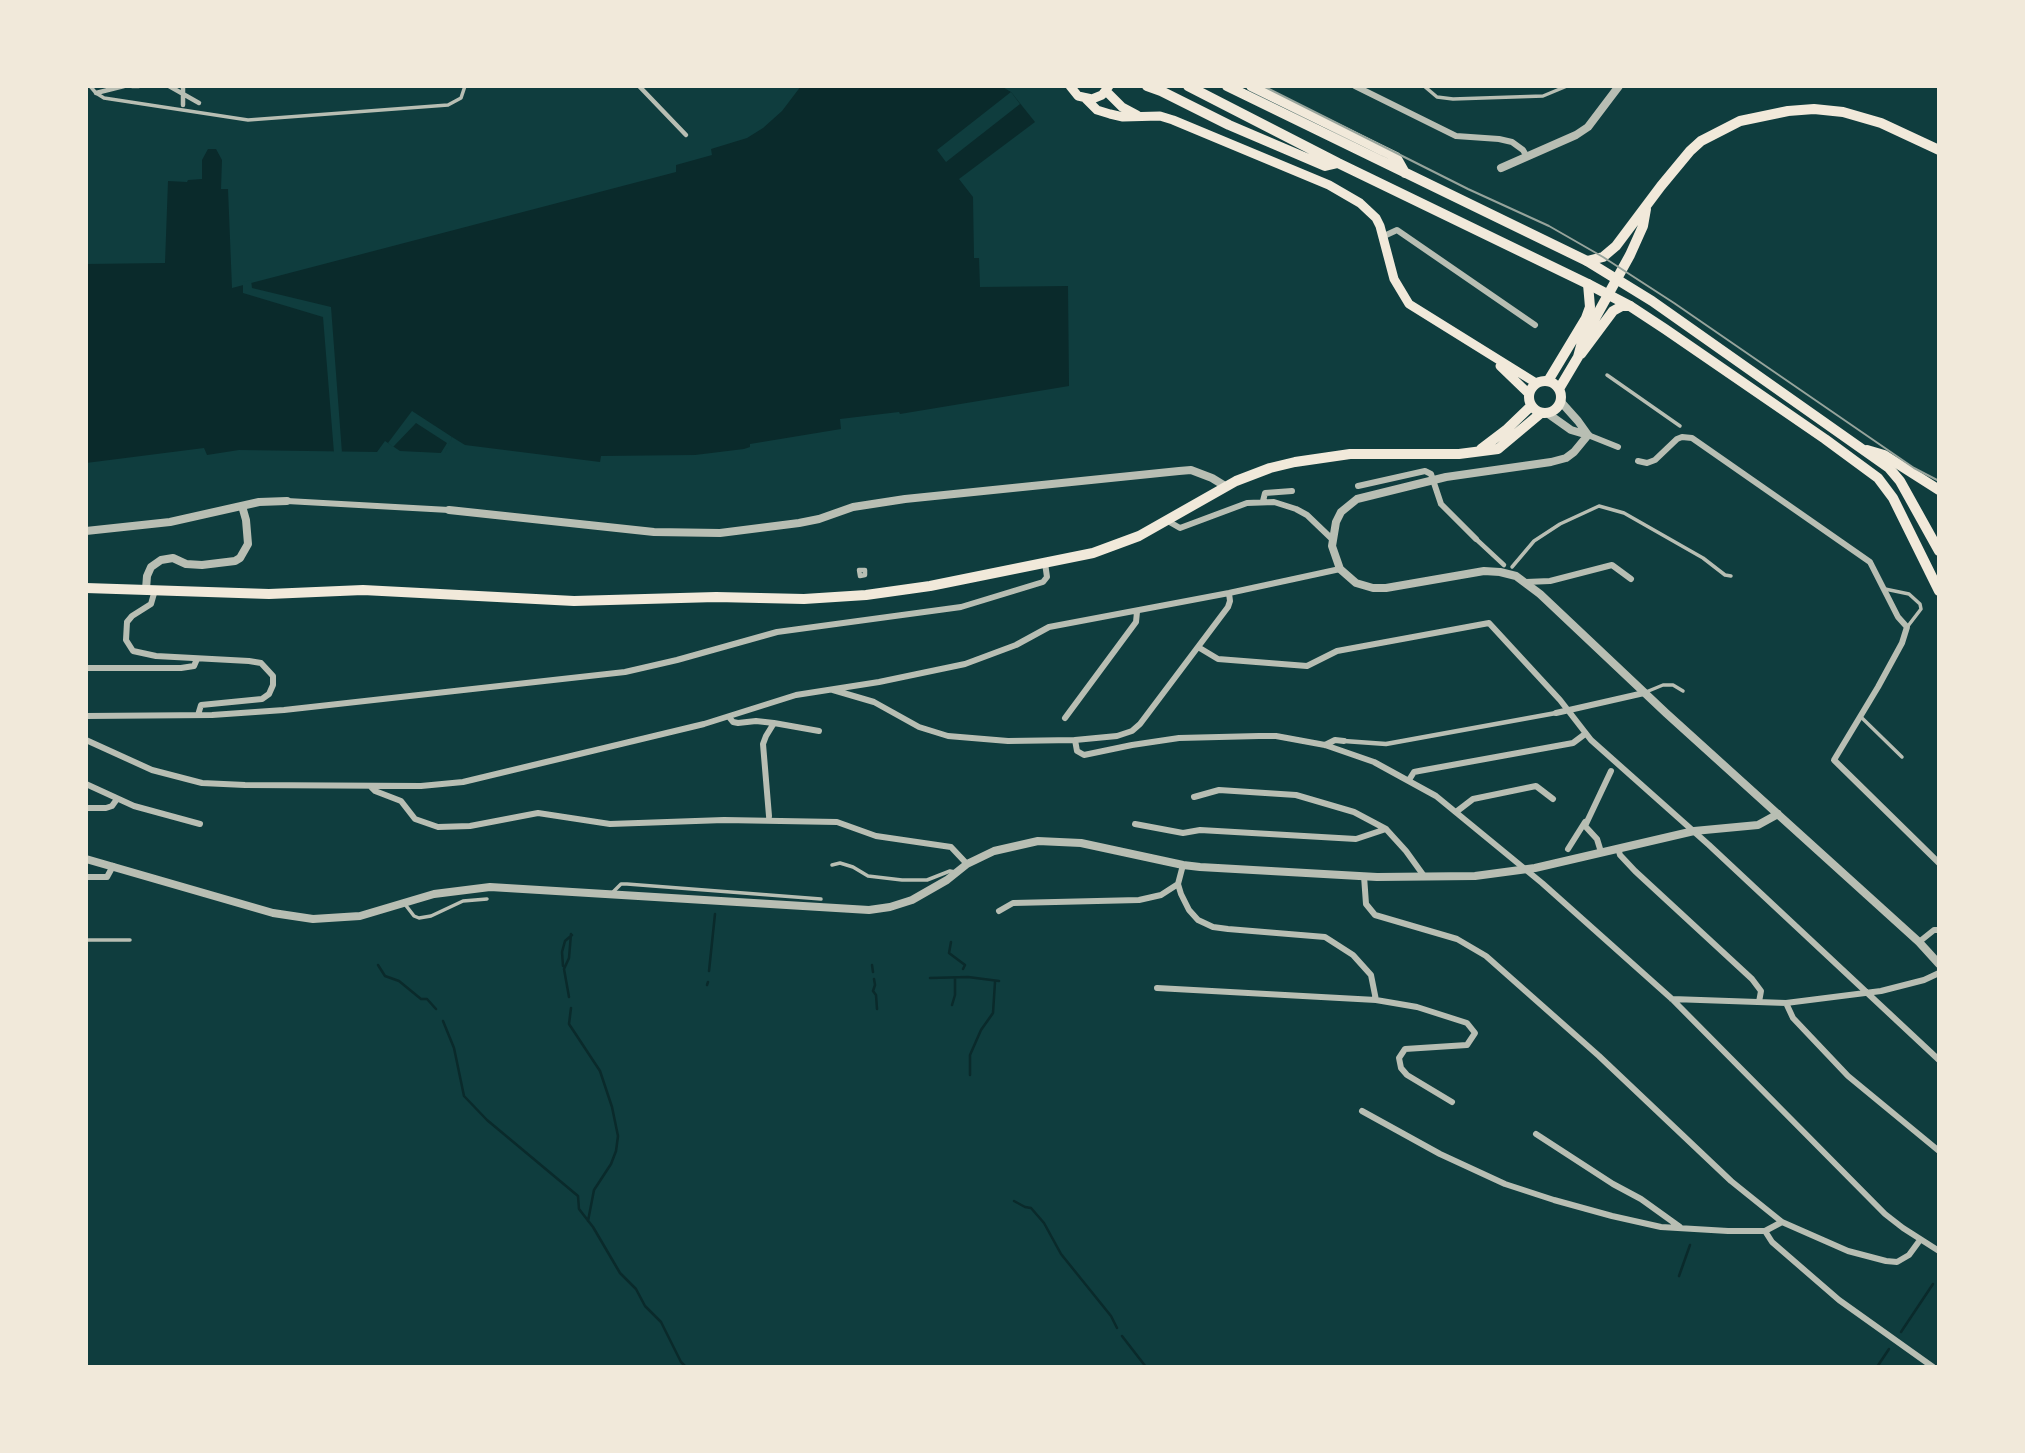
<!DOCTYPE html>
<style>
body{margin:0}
#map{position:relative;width:2025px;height:1453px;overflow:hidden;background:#0f3d3e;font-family:Rubik,sans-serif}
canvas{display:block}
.frame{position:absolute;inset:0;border:88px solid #f1e9da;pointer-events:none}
</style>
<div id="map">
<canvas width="2025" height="1453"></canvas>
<div class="frame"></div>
</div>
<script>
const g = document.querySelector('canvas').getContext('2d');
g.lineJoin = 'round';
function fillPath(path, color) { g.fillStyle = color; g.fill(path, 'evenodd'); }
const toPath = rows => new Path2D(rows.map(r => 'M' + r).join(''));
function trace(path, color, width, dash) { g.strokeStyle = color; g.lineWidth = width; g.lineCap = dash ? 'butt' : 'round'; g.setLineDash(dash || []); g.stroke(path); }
fillPath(toPath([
 [801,86,1001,86,1011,92,1035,122,959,179,973,197,974,258,979,258,980,287,1068,286,1069,386,900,414,899,412,840,419,841,429,750,444,750,447,744,449,695,455,601,456,600,462,465,445,452,437,441,453,400,451,385,441,377,452,239,450,207,455,204,448,86,463,86,264,165,263,168,181,187,182,188,180,202,179,202,160,208,149,216,149,222,160,221,189,228,189,232,288,676,172,676,165,712,155,711,149,747,138,763,128,782,111]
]), '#0a2a2b');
fillPath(toPath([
 [1011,92,1020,104,946,162,937,150],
 [251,280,252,288,331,307,342,453,334,453,323,317,243,293,243,282],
 [412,411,452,437,445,453,441,453,447,443,416,423,393,447,388,443]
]), '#0f3d3e');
trace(toPath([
 [951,942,949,953,965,965,963,969],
 [378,965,385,976,399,981,421,999,427,999,436,1009],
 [872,965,873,972],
 [563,966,562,952,565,941,572,935],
 [709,971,715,914],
 [930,978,968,977,999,981],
 [874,979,875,985,873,991,876,995,877,1009],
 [707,985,708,982],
 [569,997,564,969,569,958,571,934],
 [952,1005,955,995,955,978],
 [571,1008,569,1024,600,1071,612,1107,618,1136,616,1151,611,1164,594,1190,588,1221],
 [443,1021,454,1048,464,1096,487,1120,578,1196,579,1209,593,1227,620,1273,636,1289,645,1306,661,1322,681,1362,686,1367],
 [970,1075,970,1055,981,1030,993,1013,995,982],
 [1014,1201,1025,1207,1031,1208,1044,1223,1061,1254,1111,1316,1117,1328],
 [1679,1276,1690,1245],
 [1901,1332,1933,1284],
 [1122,1336,1146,1367],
 [1877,1367,1889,1349]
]), '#0a2a2b', 2.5);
trace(toPath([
 [90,86,96,93,104,98,248,120,448,105,461,98,465,86],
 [1424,86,1437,97,1453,99,1543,96,1567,86],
 [1607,375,1680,426],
 [1512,567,1534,541,1560,524,1599,506,1624,513,1703,558,1725,575,1731,576],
 [1885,589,1909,594,1920,604,1921,609,1908,626],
 [1646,692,1663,685,1673,685,1683,691],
 [1861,717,1902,757],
 [832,865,840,863,853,867,868,876,902,880,927,880,950,871,955,872],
 [613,892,621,884,627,884,821,899],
 [404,903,414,916,419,918,431,916,463,901,487,899],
 [86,940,130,940]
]), '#b8beb3', 3.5);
trace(toPath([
 [132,86,139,86],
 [169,86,199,103],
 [639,86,686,135],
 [96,93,124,86],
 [183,105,183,86],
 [1476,539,1504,565],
 [859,570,865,570,865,575,860,576,859,570],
 [1344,741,1386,744,1556,713]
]), '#b8beb3', 4.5);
trace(toPath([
 [1355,86,1456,136,1499,139,1512,142,1523,150,1527,157],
 [1384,236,1397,230,1535,325],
 [1588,435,1618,447],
 [1638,461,1647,463,1655,460,1677,439,1682,437,1692,438,1870,562,1898,617,1907,627,1902,643,1878,687,1834,760,1939,863],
 [1358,486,1425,471,1431,474,1441,504,1476,539],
 [287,501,449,510],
 [1263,501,1265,493,1292,491],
 [1166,520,1180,528,1247,503,1274,502,1296,509,1307,515,1332,539],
 [1526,582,1550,581,1612,565,1631,579],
 [155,590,151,604,132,616,127,622,126,640,133,651,156,656,249,661,261,663,273,676,273,685,269,694,262,699,201,705,198,715],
 [1198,647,1218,659,1307,666,1337,651,1489,623,1560,700,1591,740,1709,845,1939,1060],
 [86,668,181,668,194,666,197,659],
 [833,690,874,702,919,727,948,736,1008,741,1075,740,1077,751,1084,755,1132,745,1179,738,1259,736,1276,736,1325,745,1374,762,1436,796,1542,883,1672,999,1885,1214,1903,1228,1939,1251],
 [1556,713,1644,693],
 [86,716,212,715,284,710,625,672,677,660,777,632,961,607,1043,582,1047,577,1045,563],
 [729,717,733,722,738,723,756,721,774,723,766,736,763,744,769,816],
 [1065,718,1136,622,1137,612],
 [774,723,819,731],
 [86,740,152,770,202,783,245,785,421,786,463,782,704,724,796,695,879,682,965,664,1016,645,1049,627,1229,593,1340,569],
 [1075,740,1117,736,1132,731,1140,724,1228,607,1230,601,1229,593],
 [1325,745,1335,740,1344,741],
 [1409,780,1414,772,1419,771,1573,743,1585,734],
 [86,784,134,806,200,824],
 [370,786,375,791,401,801,415,819,438,827,470,826,538,813,610,824,724,820,837,822,876,836,951,847,967,864],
 [1194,797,1219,790,1296,795,1354,812,1386,829],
 [86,808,106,808,112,806,117,799],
 [1456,812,1473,799,1536,786,1553,799],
 [1135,824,1183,833,1200,830,1356,839,1386,829,1406,851,1424,876],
 [1618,848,1620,855,1635,871,1752,979,1761,991,1759,1002],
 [1568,849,1585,822],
 [1601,852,1597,839,1585,826,1611,771],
 [1183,865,1178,884,1181,894,1189,910,1198,920,1213,927,1228,929,1325,937,1353,955,1371,975,1376,1000],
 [1364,876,1366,904,1375,915,1457,939,1486,956,1599,1056,1731,1181,1782,1222,1848,1251,1886,1261,1897,1262,1909,1255,1920,1240],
 [86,877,107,877,113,866],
 [999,911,1013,903,1139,900,1161,895,1178,884],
 [1919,942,1934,930,1939,930],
 [1157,988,1376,1000,1417,1007,1467,1023,1475,1033,1467,1045,1405,1049,1399,1058,1401,1068,1407,1075,1452,1102],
 [1672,999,1786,1003,1881,991,1924,980,1939,973],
 [1786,1003,1793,1018,1848,1076,1939,1151],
 [1362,1111,1440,1154,1505,1184,1554,1200,1612,1216,1661,1227,1728,1231,1765,1231,1782,1222],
 [1536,1134,1613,1184,1641,1199,1680,1227],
 [1765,1231,1772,1242,1839,1300,1933,1367]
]), '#b8beb3', 6);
trace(toPath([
 [1501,168,1576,135,1588,127,1619,86],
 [1561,402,1578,421,1588,435],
 [1547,413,1571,430,1588,435],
 [1588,435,1574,452,1566,458,1551,462,1446,477,1357,499,1341,512,1336,522,1332,546,1340,569,1356,583,1373,588,1386,588,1484,571,1500,572,1516,576,1540,594,1666,713,1919,942,1939,964],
 [449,510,654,532,720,533,799,523,819,519,853,507,905,499,1179,471,1191,470,1212,478,1225,486],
 [86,531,170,522,259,502,287,501],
 [146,589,147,576,151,567,161,560,173,558,186,564,202,565,235,561,240,558,248,544,246,520,242,506],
 [86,859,273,913,313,919,360,916,434,894,490,887,869,910,890,907,912,900,947,880,967,864,994,851,1038,841,1081,843,1183,865,1200,867,1377,877,1475,876,1535,868,1694,831,1758,825,1778,814]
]), '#b8beb3', 8);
trace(toPath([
 [1070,86,1078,96,1092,99,1102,95,1109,86],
 [1106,91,1122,107,1137,115],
 [1086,99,1097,110,1110,114,1123,117,1160,116,1173,120,1329,185,1360,203,1376,218,1380,226,1394,279,1409,304,1536,383],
 [1500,366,1528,393]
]), '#f1e9da', 9);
trace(toPath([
 [1587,261,1603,257,1616,246,1661,186,1690,151,1701,141,1740,121,1788,111,1814,109,1843,112,1881,123,1939,150],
 [1581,354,1613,311,1622,306,1630,306],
 '1529 397a16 16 0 1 1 32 0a16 16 0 1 1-32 0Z',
 [1548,381,1586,318,1590,307,1588,284],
 [1559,389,1578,357,1582,342,1630,255,1643,226,1646,209],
 [1481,449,1506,430,1531,406],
 [1867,450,1884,455,1939,490],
 [86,588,269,594,363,590,574,601,716,597,804,599,866,595,930,586,1093,553,1139,536,1236,481,1270,468,1295,462,1350,454,1459,454,1498,449,1541,413]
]), '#f1e9da', 10);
trace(toPath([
 [1147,86,1161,91,1229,125,1325,166,1338,163],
 [1188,86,1338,163,1588,284,1630,306,1665,329,1825,439,1878,478,1893,498,1939,591],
 [1227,86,1587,261,1652,301,1889,468,1900,481,1939,551],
 [1251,86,1396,157,1405,173]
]), '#f1e9da', 10);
trace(toPath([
 [1263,86,1468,189,1549,226,1603,257,1674,303,1914,468,1939,481]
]), '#97a49c', 2);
</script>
